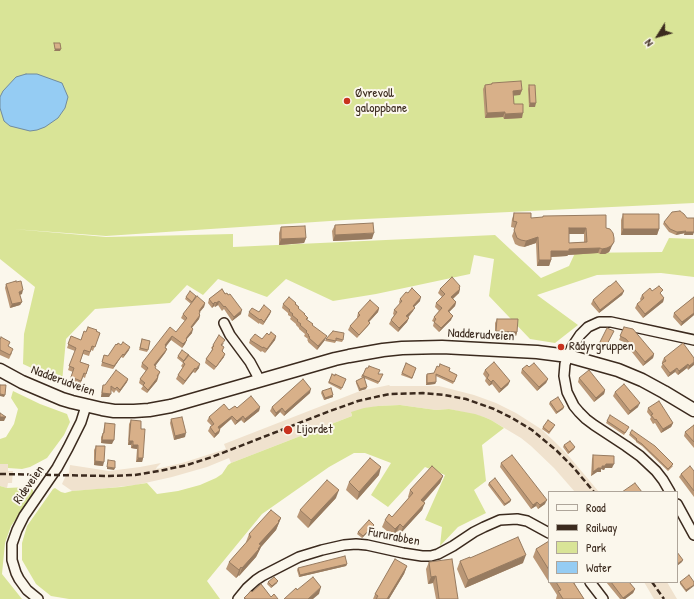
<!DOCTYPE html>
<meta charset="utf-8">
<style>
body{margin:0}
#map{position:relative;width:694px;height:599px;overflow:hidden;background:#fbf7ec;font-family:"Patrick Hand",sans-serif}
canvas{display:block}
.legend{position:absolute;left:548px;top:491px;width:130px;height:92px;box-sizing:border-box;background:#fbf7ec;border:1px solid #aea59a;margin:0;padding:5px 7px;list-style:none;font-size:12px;color:#3b2a1e}
.legend li{display:flex;align-items:center;gap:8px;height:20px}
.legend b{width:20px;border:1px solid #aea59a}
.north{position:absolute;left:638px;top:16px;width:40px;height:40px;-webkit-text-stroke:3px #fbf7ec;paint-order:stroke;rotate:233deg;font-size:11px;font-weight:700;line-height:16px;text-align:center;color:#3b2a1e}
.north::after{content:'';display:block;margin:auto;width:14px;height:18px;background:#3b2a1e;clip-path:polygon(50% 0,100% 100%,50% 72%,0 100%)}
</style>
<div id="map">
<canvas width="694" height="599"></canvas>
<ul class="legend">
<li><b style="height:5px;background:#fbf7ec"></b>Road</li>
<li><b style="height:5px;background:#3b2a1e"></b>Railway</li>
<li><b style="height:11px;background:#d9e497"></b>Park</li>
<li><b style="height:11px;background:#95ccf3"></b>Water</li>
</ul>
<div class="north">N</div>
</div>
<script>
const g = document.querySelector('canvas').getContext('2d');
g.lineJoin = 'round';
function fillPath(path, color) { g.fillStyle = color; g.fill(path, 'evenodd'); }
const toPath = rows => new Path2D(rows.map(r => 'M' + r).join(''));
function trace(path, color, width, dash) { g.strokeStyle = color; g.lineWidth = width; g.lineCap = dash ? 'butt' : 'round'; g.setLineDash(dash || []); g.stroke(path); }
function label(font, color, halo, rows, align = 'center') {
  g.font = font + ' "Patrick Hand",sans-serif'; g.lineWidth = 4; g.setLineDash([]); g.textBaseline = 'middle'; g.strokeStyle = halo; g.fillStyle = color; for (const [text, x, y, turn = 0] of rows) {
    g.save(); g.translate(x, y); g.rotate((+turn || 0) * Math.PI / 180); g.textAlign = isNaN(turn) ? turn : align; if (halo) g.strokeText(text, 0, 0); g.fillText(text, 0, 0); g.restore();
  }
}
fillPath(toPath([
 [389,385,390,386,439,386,474,395,496,403,516,413,541,429,555,442,567,454,599,492,575,492,554,468,531,446,521,438,491,420,484,417,449,409,436,410,400,405,378,406,351,413,352,416,231,463,229,458,207,467,172,477,136,485,99,489,72,491,62,484,67,473,69,473,70,465,109,471,140,467,161,463,157,467,156,469,182,463,226,449,224,444,360,391],
 [0,464,8,464,8,471,13,471,12,483,8,483,7,488,0,486],
 [644,582,667,582,677,599,654,599]
]), '#f0e2ce');
fillPath(toPath([
 [0,0,694,0,694,203,345,220,106,236,13,229,106,237,233,234,233,247,495,235,541,278,569,266,575,253,662,252,669,238,694,239,694,277,661,273,597,275,537,295,578,325,555,343,530,339,489,296,494,259,474,255,470,274,376,294,333,301,286,279,267,297,218,279,203,295,187,285,170,303,95,309,66,339,62,382,23,364,24,334,35,287,0,259],
 [13,391,40,404,67,414,70,422,64,435,47,458,30,467,22,469,8,468,8,464,0,464,0,439,6,437,14,424,18,409,11,398],
 [400,405,436,410,449,409,475,414,484,417,491,420,504,428,482,445,486,481,474,490,486,513,458,527,440,546,442,527,425,520,445,475,425,467,388,507,371,495,391,463,365,453,354,453,329,467,262,514,207,581,220,599,69,599,51,596,36,584,22,560,22,543,27,526,53,489,55,488,61,492,65,493,72,491,121,487,147,483,157,494,178,491,200,485,216,478,222,474,228,465,231,463,352,416,351,412,364,408,378,406],
 [0,486,7,488,29,487,33,490,33,495,11,526,5,543,2,574,22,599,0,599]
]), '#d9e497');
const water = toPath([
 [26,74,37,74,62,83,68,97,65,108,58,118,45,127,37,130,30,131,10,126,4,121,0,108,0,97,3,91,16,77,26,74]
]);
fillPath(water, '#95ccf3');
trace(water, '#718b9e', 1);
const minor = toPath([
 [224,323,230,335,250,362,257,375,259,381],
 [670,492,663,480,656,471,640,456,626,446,594,425,586,419,579,412,574,406,567,392,564,376,565,364,572,347,580,335,588,327,599,322,611,322,694,340],
 [677,504,694,535],
 [590,582,603,599],
 [38,599,27,590,19,579,16,573,12,560,12,544,17,530,24,516,57,468,68,448,81,422,86,406],
 [238,599,247,588,256,580,262,576,299,557,322,550,344,545,356,544,367,545,403,553,422,556,431,556,438,554,453,546,474,532,484,527,500,520,517,519,527,521,549,533]
]);
const secondary = toPath([
 [0,370,22,382,62,399,72,402,102,409,114,411,134,411,149,410,171,406,335,359,349,356,383,350,402,348,442,347,537,352,568,356,618,370,642,380,664,392,694,410]
]);
trace(minor, '#3b2a1e', 12);
trace(secondary, '#3b2a1e', 15);
trace(minor, '#fbf7ec', 9);
trace(secondary, '#fbf7ec', 12);
trace(toPath([
 [0,474,109,476,135,475,159,471,187,465,212,457,330,411,358,401,380,396,390,394,423,393,444,395,466,399,494,409,512,418,532,430,557,451,573,467,594,492],
 [652,582,664,599]
]), '#3b2a1e', 2.5, [6, 3]);
fillPath(toPath([
 [492,83,522,90,520,95,513,95,514,104,522,118,504,119,503,117,485,118,483,89,485,85,491,84],
 [529,85,535,107,529,107,528,89],
 [514,213,531,218,606,228,611,248,609,252,605,254,600,254,598,253,568,255,567,256,551,257,551,260,549,266,537,266,536,243,524,247,519,246,515,244,512,236,515,228,511,227,512,219],
 [569,234,584,234,584,242,569,243],
 [623,214,659,229,657,235,621,235,621,220],
 [664,222,693,235,684,235,685,233,676,235,669,232,663,224],
 [335,225,372,239,333,241,332,231],
 [281,227,306,238,304,243,279,245,279,233],
 [6,284,22,294,20,295,22,302,20,305,10,308,5,288],
 [460,286,459,293,453,299,456,302,455,306,449,312,451,320,439,332,433,326,434,322,432,321,434,317,439,311,435,307,436,303,442,297,438,293,440,289],
 [610,286,624,291,622,295,599,313,591,304,593,300],
 [222,289,241,314,232,321,224,309,222,311,218,305,215,307,214,306,212,308,208,303,209,299],
 [652,291,661,294,664,298,663,302,643,318,635,308,637,304,641,301,640,299,642,295],
 [196,296,196,298,191,304,185,299,186,297],
 [694,297,694,315,681,326,673,317,674,313],
 [400,299,420,301,414,307,413,311,408,318,407,322,398,332,389,324,391,320,394,315,393,314,394,310,400,304,399,302],
 [205,303,204,307,200,312,199,314,200,315,199,319,192,328,192,333,186,340,185,344,182,348,171,340,166,346,165,348,167,349,165,353,155,366,155,369,160,372,157,381,147,393,141,389,143,386,139,383,140,379,146,371,141,367,142,363,176,332,185,321,181,318,183,314],
 [296,303,296,304,299,307,298,309,308,318,307,320,313,324,312,325,325,340,317,350,308,342,308,341,307,340,308,339,304,336,305,334,299,329,299,328,296,325,296,324,290,319,291,317,288,315,288,313,282,308,283,304],
 [379,308,378,312,369,322,370,323,368,326,357,338,348,330,350,326,358,318,357,317,358,313],
 [271,311,270,314,263,325,259,323,259,324,248,316,249,312],
 [497,319,517,332,516,336,495,335,495,323],
 [624,327,654,354,653,358,643,366,624,342,619,340],
 [96,331,100,333,93,351,91,350,89,356,83,354,80,362,89,365,85,378,83,377,80,385,69,381,73,372,68,370,75,351,67,348,71,336,81,340,86,332],
 [333,331,343,340,342,342,336,341,335,343,325,341,326,339],
 [614,331,603,352,597,348,598,346],
 [269,335,276,336,275,340,265,353,262,351,261,352,249,343,250,340,262,339],
 [142,339,148,350,147,352,139,350],
 [0,340,8,347,12,353,9,359,0,355],
 [224,343,222,346,224,357,214,370,205,363,206,359,211,352,212,349,211,348,213,345],
 [129,350,123,358,121,357,113,369,101,366,104,355,108,356],
 [189,355,199,368,195,373,193,372,183,385,176,379,178,375,183,368,181,366,183,363,177,358,178,356],
 [664,358,694,358,688,370,687,368,678,375,675,372,668,377,661,367,663,363,662,362],
 [406,363,416,368,412,379,401,375],
 [529,367,548,379,546,383,537,391,521,373,522,369],
 [485,370,510,381,508,385,499,393,492,384,489,386,485,381,486,378,483,374],
 [449,371,457,375,453,384,436,376,436,382,435,384,426,385,426,376,427,374,434,373],
 [332,374,346,379,341,390,328,383],
 [383,374,378,384,364,378,366,389,359,391,356,383,356,381,363,378,361,377,362,375],
 [579,378,605,390,604,394,594,402,578,382],
 [128,379,127,382,119,393,116,390,114,393,111,390,109,397,101,397,102,388,103,385,105,385],
 [322,391,333,397,324,400,321,393],
 [615,392,638,407,628,415,613,396],
 [310,393,284,416,280,412,275,417,270,411,272,407],
 [550,402,564,407,563,409,556,414,549,404],
 [260,407,259,411,244,423,241,420,235,425,231,419,220,429,220,430,219,433,214,438,208,431,210,427,212,426,207,421,209,417,237,408],
 [648,408,673,423,671,427,661,433,655,423,653,424,650,419,651,417,647,412],
 [171,419,185,437,174,440,170,423],
 [131,420,141,429,143,458,142,462,136,462,137,449,131,448,131,445,128,445,129,424],
 [607,421,629,427,624,435,606,423],
 [105,423,112,444,101,443,101,437,103,433,104,427],
 [694,425,694,448,684,436,685,432],
 [543,427,554,427,549,434,542,429],
 [630,433,673,466,668,471,642,446,636,442,636,441,629,435],
 [564,445,574,449,568,454,563,447],
 [96,446,103,466,94,465,94,450],
 [593,455,612,468,605,468,604,470,601,469,601,472,597,472,591,476,592,459],
 [501,463,545,504,538,509,536,506,531,509,500,467],
 [694,471,694,497,679,477,681,474],
 [379,475,357,500,346,490,349,482],
 [443,476,440,483,424,502,422,510,400,534,397,531,393,536,382,527,385,520,392,517,409,498,408,497,410,490],
 [489,483,511,500,510,502,504,506,488,485],
 [336,498,308,528,297,517,300,510],
 [281,518,276,530,261,547,256,557,239,576,239,575,236,578,226,569,229,562,246,543,246,542,249,534],
 [374,525,373,527,362,538,357,534,358,532],
 [549,541,549,582,575,582,575,584,584,599,556,599,557,595,533,557,536,549],
 [460,561,523,563,465,588,457,569],
 [429,562,458,599,436,599,433,583,428,584,426,569],
 [347,564,346,566,299,577,297,570,298,568],
 [407,566,404,574,389,599,373,599,375,594],
 [268,582,277,583,271,588,267,584],
 [606,582,629,582,635,589,633,593,625,599,620,599],
 [680,582,694,582,686,592,680,584]
]), '#ba9776');
fillPath(toPath([
 [55,49,61,49,60,51,54,51],
 [522,90,520,95,511,96,513,91],
 [530,103,536,103,535,107,529,107],
 [505,112,503,117,485,118,487,113],
 [523,113,522,118,504,119,505,114],
 [569,228,586,228,584,234,566,234],
 [623,229,659,229,657,235,621,235],
 [686,231,685,233,676,235,677,232],
 [685,232,694,232,693,235,684,235],
 [374,233,372,239,333,241,335,235],
 [538,237,536,243,524,247,526,241],
 [306,238,304,243,279,245,281,239],
 [614,242,609,252,605,254,600,254,602,249],
 [600,248,598,253,568,255,567,256,549,257,551,251,569,249],
 [539,260,551,260,549,266,537,266],
 [460,286,459,290,460,289,459,293,450,301,451,297],
 [23,290,22,294,17,295,19,292],
 [624,291,622,295,599,313,600,310],
 [421,297,420,301,411,310,413,306],
 [664,298,663,302,643,318,645,314],
 [219,301,218,305,215,307,216,303],
 [22,302,20,305,10,308,12,304],
 [215,302,214,306,212,308,213,304],
 [456,302,455,306,446,315,448,311],
 [205,303,204,307,197,315,199,311],
 [379,308,378,312,366,325,368,321],
 [415,308,413,311,405,320,406,316],
 [242,310,241,314,232,321,234,317],
 [271,311,270,314,263,325,264,322],
 [694,313,694,315,681,326,682,322],
 [200,315,199,319,189,331,191,327],
 [453,316,451,320,439,332,441,328],
 [409,318,407,322,398,332,399,328],
 [193,329,192,333,185,341,187,337],
 [496,331,517,332,516,336,495,335],
 [172,336,171,340,164,349,165,345],
 [276,336,275,340,265,353,267,349],
 [327,336,325,340,317,350,318,346],
 [187,340,185,344,182,348,183,344],
 [130,347,129,350,123,358,124,355],
 [167,349,165,353,153,369,154,365],
 [123,354,113,369,114,366],
 [225,354,224,357,214,370,216,367],
 [654,354,653,358,643,366,645,362],
 [694,362,694,365,688,370,689,366],
 [200,364,199,368,195,373,196,369],
 [688,364,687,368,678,375,679,371],
 [195,368,193,372,183,385,185,381],
 [677,368,675,372,668,377,670,373],
 [158,377,157,381,147,393,148,390],
 [128,379,127,382,119,393,120,390],
 [548,379,546,383,537,391,539,387],
 [493,380,492,384,489,386,491,382],
 [510,381,508,385,499,393,501,389],
 [436,382,435,384,426,385,427,383],
 [367,387,366,389,359,391,360,389],
 [311,389,310,393,284,416,285,412],
 [605,390,604,394,594,402,596,398],
 [102,393,111,394,109,397,101,397],
 [0,394,5,395,4,397,0,396],
 [333,395,333,397,324,400,325,398],
 [640,403,638,407,628,415,630,411],
 [260,407,259,411,244,423,245,419],
 [564,407,563,409,556,414,557,412],
 [282,408,280,412,275,417,276,413],
 [232,416,231,419,217,431,218,427],
 [243,416,241,420,235,425,237,421],
 [0,417,6,417,4,421,0,421],
 [673,423,671,427,661,433,663,429],
 [220,430,219,433,214,438,215,434],
 [186,433,185,437,174,440,175,436],
 [102,440,114,440,112,444,101,443],
 [129,441,133,441,131,445,128,445],
 [133,445,138,445,137,449,131,448],
 [575,447,574,449,568,454,569,452],
 [138,458,143,458,142,462,136,462],
 [95,461,104,462,103,466,94,465],
 [606,464,614,464,612,468,605,468,604,470,601,469,601,472,597,472,591,476,593,472,598,468],
 [107,467,115,468,114,470,107,469],
 [381,467,379,475,357,500,359,492],
 [443,476,440,483,419,507,421,500],
 [339,490,336,498,308,528,311,520],
 [511,500,510,502,504,506,505,504],
 [547,500,545,504,538,509,540,505],
 [537,502,536,506,531,509,533,505],
 [425,503,422,510,400,534,403,527],
 [281,518,276,530,261,547,256,557,239,576,242,568,259,544],
 [400,524,397,531,393,536,395,529],
 [374,525,373,527,362,538,363,536],
 [526,555,523,563,465,588,468,580],
 [683,560,682,562,677,566,677,564],
 [347,564,346,566,299,577,300,575],
 [407,566,404,574,389,599,387,599],
 [241,567,239,575,236,578,239,570],
 [436,576,433,583,428,584,431,577],
 [278,581,277,583,271,588,272,586],
 [694,585,694,586,686,592,686,590],
 [321,587,319,594,313,599,308,599],
 [635,589,633,593,625,599,623,599,623,598]
]), '#977b60');
const building = toPath([
 [54,43,60,43,61,49,55,49,54,43],
 [521,81,522,90,513,91,514,104,523,104,523,113,505,114,505,112,487,113,485,85,492,84,492,83,521,81],
 [529,85,535,85,536,103,530,103,529,85],
 [680,211,684,214,687,218,694,218,694,232,685,232,686,231,677,232,670,229,664,222,672,212,680,211],
 [514,213,531,213,531,218,543,217,543,216,606,215,606,228,610,229,613,233,614,238,614,242,611,246,607,248,602,249,600,248,569,249,569,251,551,251,551,260,539,260,538,237,526,241,521,240,517,238,514,230,517,222,513,221,514,213],
 [569,228,586,228,587,242,569,243,569,228],
 [623,214,659,214,659,229,623,229,623,214],
 [373,223,374,233,335,235,335,225,373,223],
 [305,226,306,238,281,239,281,227,305,226],
 [452,277,460,286,459,288,460,289,451,297,456,302,448,311,453,316,441,328,434,322,436,319,434,317,442,308,436,303,445,294,440,289,452,277],
 [16,281,16,282,21,281,23,290,19,292,22,302,12,304,6,284,16,281],
 [616,281,624,291,600,310,593,300,609,286,610,286,616,281],
 [659,286,663,290,660,293,664,298,645,314,637,304,644,298,642,295,650,288,652,291,659,286],
 [412,288,421,297,413,306,415,308,406,316,409,318,399,328,391,320,397,312,394,310,402,301,400,299,406,292,408,293,412,288],
 [222,289,225,294,227,293,228,295,230,294,242,310,234,317,225,306,224,307,219,301,216,303,215,302,213,304,209,299,222,289],
 [190,291,196,296,192,302,186,297,190,291],
 [197,296,205,303,199,311,200,312,199,314,200,315,191,327,193,329,187,337,186,339,187,340,183,344,172,336,165,345,166,346,165,348,167,349,154,365,156,366,155,368,160,372,157,376,158,377,148,390,143,385,145,383,140,379,148,368,142,363,170,327,176,332,187,318,183,314,197,296],
 [289,297,296,303,295,304,299,307,298,308,305,314,304,314,308,318,306,319,313,324,312,325,327,336,318,346,309,338,310,337,308,336,309,335,306,332,307,331,300,325,301,324,297,321,298,320,292,315,293,314,289,311,290,310,283,304,289,297],
 [694,297,694,313,682,322,674,313,694,297],
 [370,300,379,308,368,321,370,323,359,335,350,326,360,315,358,313,370,300],
 [264,305,271,311,264,322,261,319,260,320,249,312,252,308,259,312,264,305],
 [497,319,518,319,517,332,496,331,497,319],
 [88,327,97,330,96,331,100,333,95,347,92,346,90,352,84,350,80,362,89,365,86,374,84,373,81,381,71,377,74,368,69,366,76,348,68,344,71,336,81,340,84,331,86,332,88,327],
 [624,327,633,329,654,354,645,362,626,339,620,336,624,327],
 [607,328,614,331,604,350,598,346,607,328],
 [333,331,344,333,343,340,336,338,336,341,326,339,333,331],
 [271,332,276,336,267,349,263,347,263,348,250,340,255,334,262,339,267,333,269,335,271,332],
 [219,335,225,340,221,345,224,347,222,351,225,354,216,367,206,359,213,349,212,348,214,346,213,345,219,335],
 [1,337,10,342,8,346,13,349,10,355,0,350,0,340,1,337],
 [142,339,150,341,148,350,140,348,142,339],
 [123,342,130,347,124,355,123,354,114,366,102,362,104,355,108,356,116,344,117,345,118,343,121,345,123,342],
 [683,343,694,358,694,362,689,366,688,364,679,371,677,368,670,373,662,363,666,361,664,358,683,343],
 [182,350,189,355,184,361,178,356,182,350],
 [188,355,200,364,196,369,195,368,185,381,178,375,185,364,183,362,188,355],
 [494,362,510,381,501,389,493,380,491,382,487,378,489,375,485,370,494,362],
 [406,363,416,368,412,378,402,373,406,363],
 [534,363,548,379,539,387,522,369,527,365,529,367,534,363],
 [440,364,450,368,449,371,457,375,454,382,436,374,436,382,427,383,427,374,434,373,437,366,439,367,440,364],
 [369,366,380,370,378,374,383,374,379,382,362,375,363,375,366,368,368,368,369,366],
 [116,370,128,379,120,390,117,387,115,389,111,386,111,394,102,393,103,385,105,385,116,370],
 [589,370,605,390,596,398,579,378,589,370],
 [332,374,335,376,335,374,346,379,342,388,329,382,332,374],
 [364,377,367,387,360,389,356,381,364,377],
 [303,379,311,389,285,412,282,408,276,413,272,407,303,379],
 [624,384,640,403,630,411,615,392,624,384],
 [0,385,6,385,5,395,0,394,0,385],
 [331,388,333,395,325,398,322,391,331,388],
 [251,396,260,407,245,419,243,416,237,421,232,416,218,427,220,430,215,434,210,427,214,424,209,417,224,404,229,410,235,406,237,408,251,396],
 [558,397,564,407,557,412,550,402,558,397],
 [659,401,673,423,663,429,656,419,655,420,651,415,653,414,648,408,659,401],
 [0,413,6,417,0,417,0,413],
 [610,415,629,427,625,433,607,421,610,415],
 [182,417,186,433,175,436,171,419,182,417],
 [131,420,141,421,141,429,145,429,143,458,138,458,138,445,133,445,133,441,129,441,131,420],
 [548,420,555,425,549,432,543,427,548,420],
 [105,423,115,424,114,440,102,440,103,433,104,433,105,423],
 [694,425,694,442,685,432,694,425],
 [632,430,655,446,673,464,668,469,642,444,636,440,637,439,630,433,632,430],
 [570,441,575,447,569,452,564,445,570,441],
 [96,446,105,446,104,462,95,461,96,446],
 [512,455,547,500,540,505,537,502,533,505,501,463,512,455],
 [593,455,614,456,614,464,606,464,605,466,602,466,602,468,598,468,593,472,593,455],
 [370,458,381,467,359,492,349,482,370,458],
 [108,460,115,461,115,468,107,467,108,460],
 [432,466,443,476,421,500,425,503,403,527,400,524,395,529,385,520,389,514,392,517,413,493,410,490,432,466],
 [690,466,694,471,694,491,681,474,690,466],
 [495,478,511,500,505,504,489,483,495,478],
 [327,480,339,490,311,520,300,510,327,480],
 [635,483,642,492,622,492,635,483],
 [271,510,281,518,278,521,279,522,259,544,261,545,258,549,259,549,242,568,241,567,239,570,229,562,251,537,249,534,271,510],
 [369,520,374,525,363,536,358,532,369,520],
 [518,537,526,555,468,580,460,561,470,557,470,558,518,537],
 [549,541,549,570,536,549,549,541],
 [677,552,683,560,677,564,677,552],
 [345,556,347,564,300,575,298,568,345,556],
 [395,559,407,566,387,599,376,599,378,596,375,594,395,559],
 [452,559,458,599,439,599,436,576,431,577,429,562,452,559],
 [689,575,694,582,694,585,686,590,680,582,689,575],
 [274,577,278,581,272,586,268,582,274,577],
 [313,577,321,587,308,599,284,599,296,588,297,590,313,577],
 [556,582,573,582,584,599,563,599,558,591,561,590,556,582],
 [611,582,629,582,635,589,623,598,611,582],
 [261,584,271,597,274,594,278,599,246,599,244,598,251,591,252,592,261,584]
]);
fillPath(building, '#d8b089');
trace(building, '#977b60', 1);
for (const [x, y, r, color] of [
 [347,101,4,"#c8321e"],
 [561,347,4,"#c8321e"],
 [288,430,5,"#c8321e"]
]) { const dot = new Path2D(); dot.arc(x, y, r, 0, 2 * Math.PI); g.fillStyle = color; g.fill(dot); trace(dot, '#fbf7ec', 1.5); }
label('13px', '#3b2a1e', '#fbf7ec', [
 ["Øvrevoll",355,94],
 ["galoppbane",355,109],
 ["Rådyrgruppen",569,347],
 ["Lijordet",297,430]
], 'left');
label('13px', '#3b2a1e', '#fbf7ec', [
 ["Nadderudveien",481,335,3],
 ["Nadderudveien",63,381,20],
 ["Rideveien",29,485,-55],
 ["Fururabben",394,537,11]
]);
</script>
